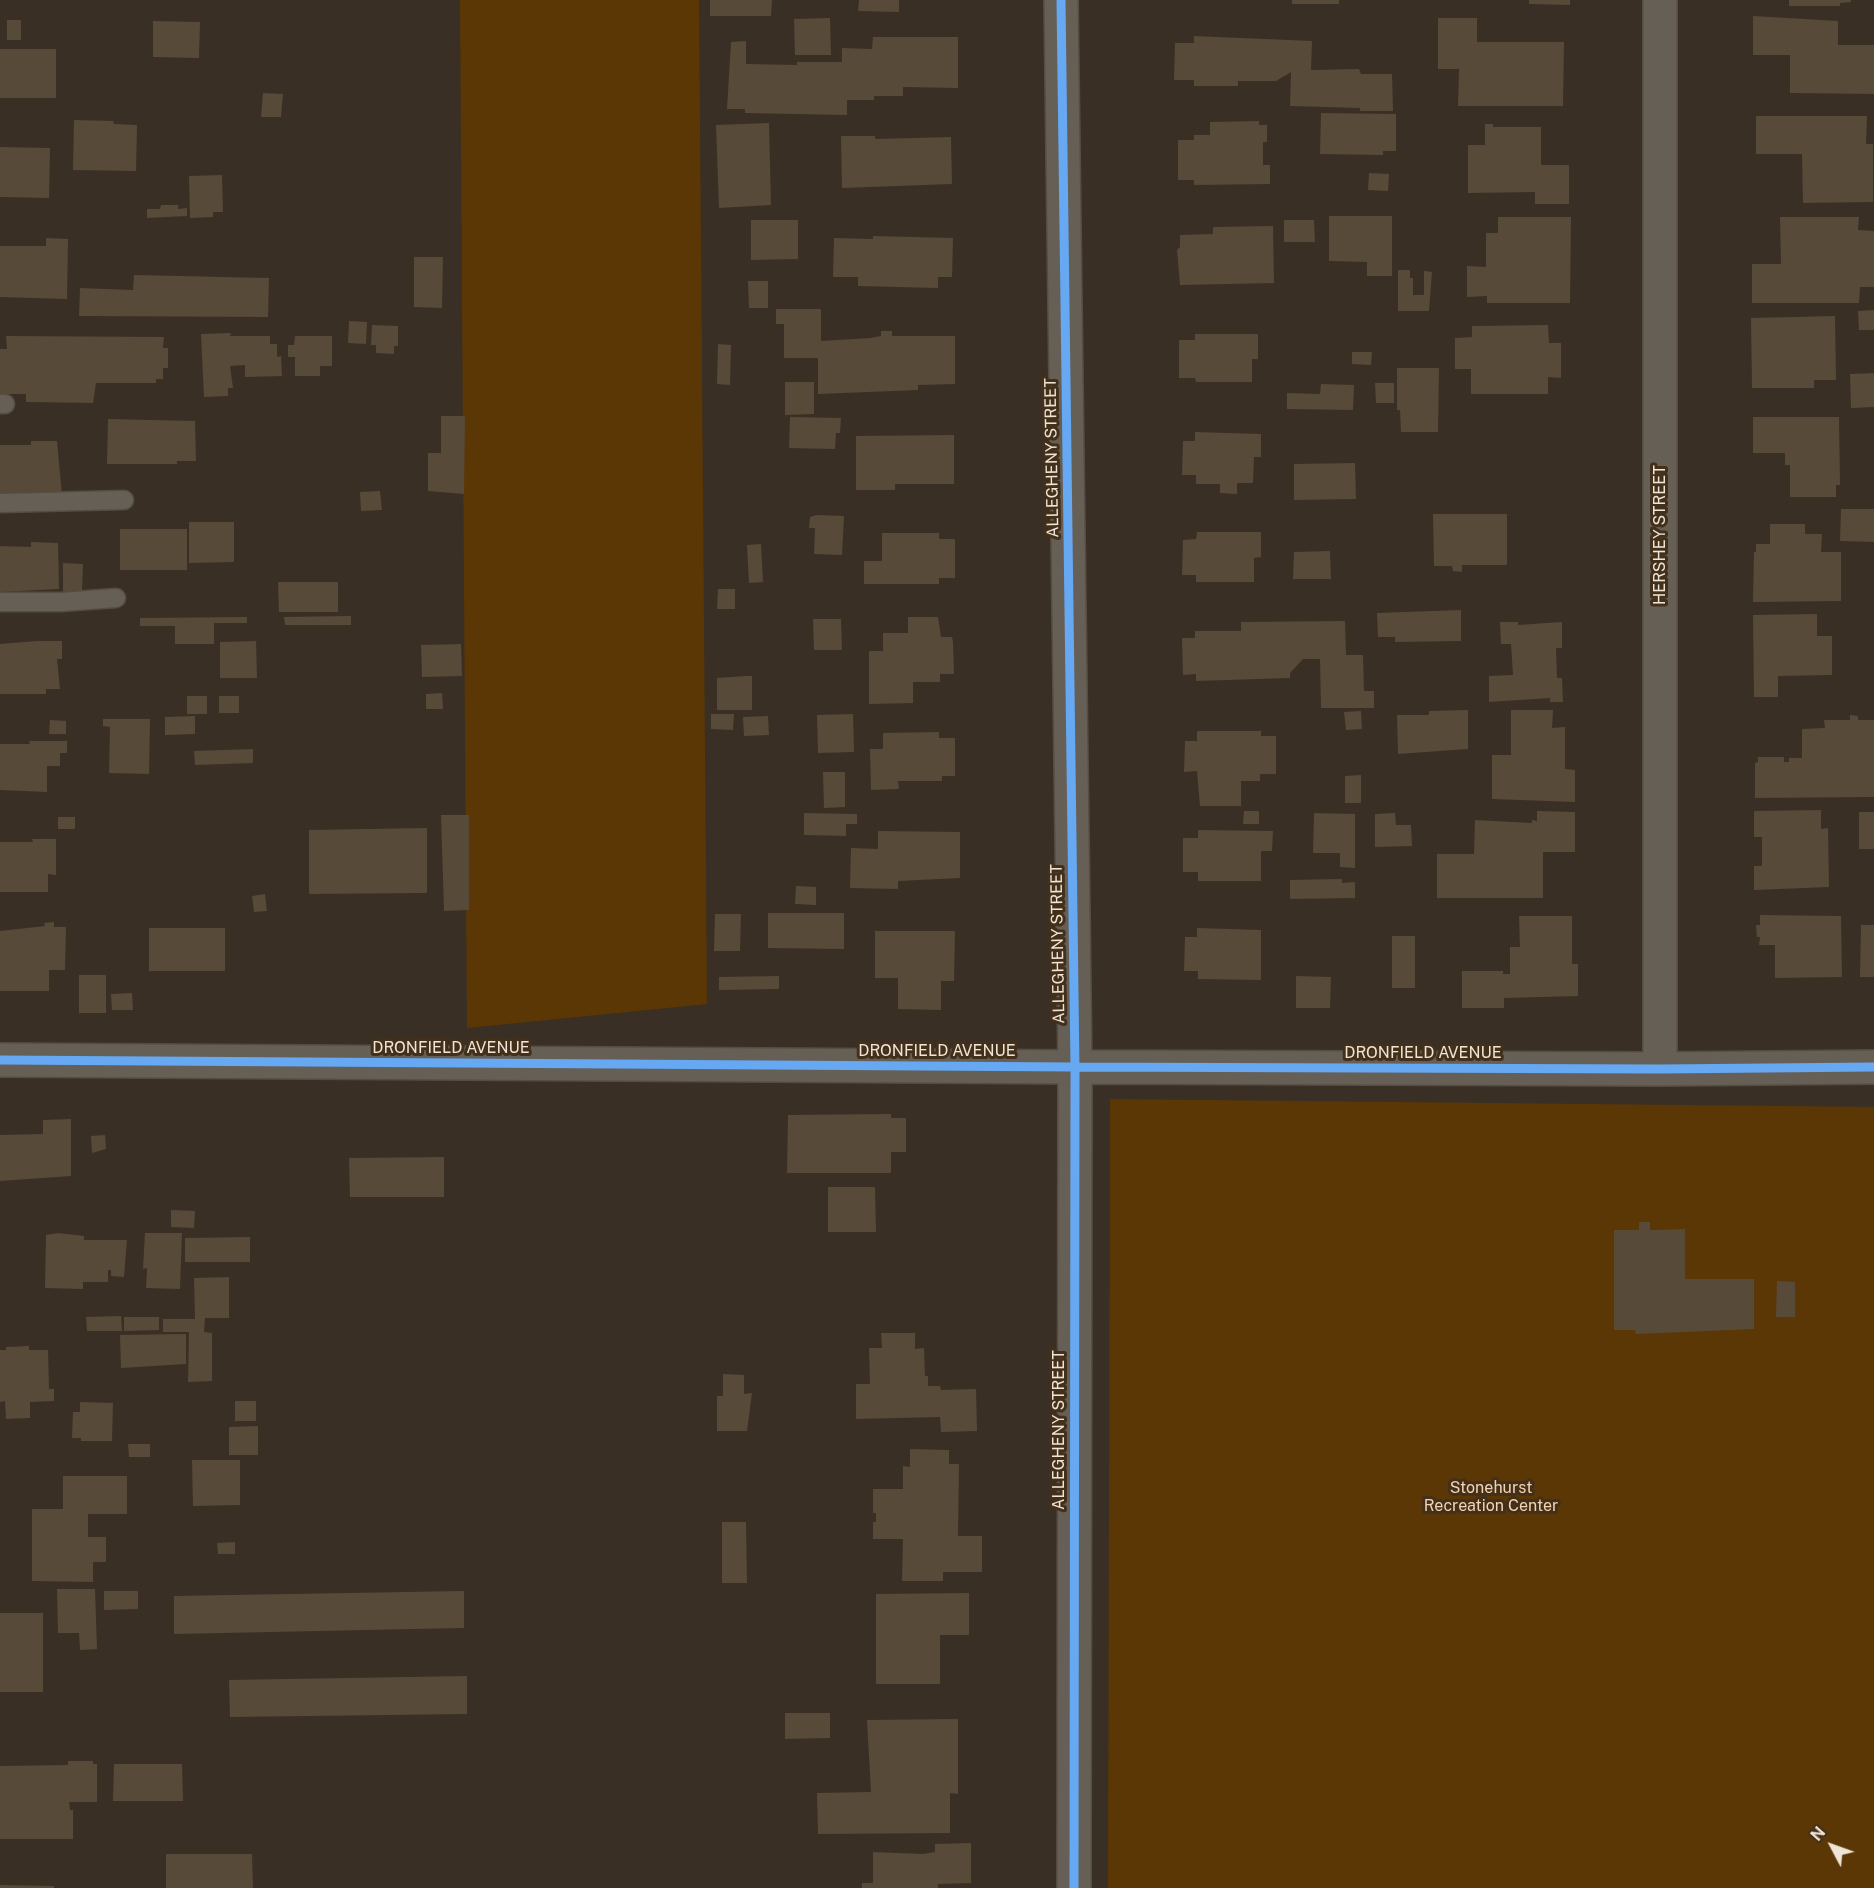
<!DOCTYPE html>
<style>
body{margin:0}
#map{position:relative;width:1874px;height:1888px;overflow:hidden;background:#3a2f24;font-family:"Public Sans",sans-serif}
canvas{display:block}
.north{position:absolute;left:1802px;top:1816px;width:60px;height:60px;-webkit-text-stroke:4px #43301b;paint-order:stroke;rotate:311deg;font-size:16px;font-weight:700;line-height:24px;text-align:center;color:#f0e4d7}
.north::after{content:'';display:block;margin:auto;width:21px;height:27px;background:#f0e4d7;clip-path:polygon(50% 0,100% 100%,50% 72%,0 100%)}
</style>
<div id="map">
<canvas width="1874" height="1888"></canvas>
<div class="north">N</div>
</div>
<script>
const g = document.querySelector('canvas').getContext('2d');
g.lineJoin = 'round';
function fillPath(path, color) { g.fillStyle = color; g.fill(path, 'evenodd'); }
const toPath = rows => new Path2D(rows.map(r => 'M' + r).join(''));
function trace(path, color, width, dash) { g.strokeStyle = color; g.lineWidth = width; g.lineCap = dash ? 'butt' : 'round'; g.setLineDash(dash || []); g.stroke(path); }
function label(font, color, halo, rows, align = 'center') {
  g.font = font + ' "Public Sans",sans-serif'; g.lineWidth = 6; g.setLineDash([]); g.textBaseline = 'middle'; g.strokeStyle = halo; g.fillStyle = color; for (const [text, x, y, turn = 0] of rows) {
    g.save(); g.translate(x, y); g.rotate((+turn || 0) * Math.PI / 180); g.textAlign = isNaN(turn) ? turn : align; if (halo) g.strokeText(text, 0, 0); g.fillText(text, 0, 0); g.restore();
  }
}
fillPath(toPath([
 [460,0,699,0,707,1004,467,1028],
 [1110,1099,1874,1107,1874,1888,1108,1888]
]), '#5b3705');
fillPath(toPath([
 [710,0,772,0,771,16,710,16],
 [859,0,899,0,899,12,858,11],
 [1292,0,1339,0,1339,4,1292,4],
 [1529,0,1570,0,1570,5,1529,4],
 [1789,0,1851,0,1851,2,1840,3,1840,6,1789,6],
 [1753,16,1838,21,1838,45,1874,45,1874,94,1790,93,1790,55,1753,55],
 [830,18,831,55,795,55,794,19],
 [1438,18,1477,18,1477,42,1564,42,1563,106,1458,106,1459,69,1438,69],
 [7,20,21,20,21,40,7,40],
 [153,21,200,22,199,58,153,57],
 [1194,36,1312,41,1311,70,1359,69,1361,74,1392,74,1393,111,1360,111,1360,108,1290,106,1291,72,1276,81,1238,81,1238,86,1194,86,1194,80,1174,80,1175,43,1194,43],
 [873,37,958,37,958,88,903,87,903,96,874,96,874,100,847,100,847,115,745,113,745,109,727,109,731,42,746,41,746,64,797,65,797,62,842,62,842,48,872,49],
 [0,49,56,49,56,98,0,98],
 [263,93,283,94,281,117,261,117],
 [1321,113,1396,114,1396,151,1383,151,1383,155,1320,154],
 [1756,116,1867,116,1866,144,1873,144,1873,202,1803,203,1802,154,1756,154],
 [74,120,113,121,114,124,137,125,136,171,73,170],
 [1259,121,1259,125,1267,125,1267,142,1263,142,1263,165,1270,165,1270,184,1194,185,1194,180,1178,180,1178,140,1194,140,1194,135,1210,135,1210,122],
 [769,123,771,205,719,208,716,125],
 [1485,124,1493,124,1493,127,1541,127,1541,165,1569,165,1569,204,1535,204,1535,192,1468,193,1468,145,1485,145],
 [841,136,875,136,875,139,951,137,952,184,842,188],
 [0,147,50,148,49,198,0,197],
 [1369,173,1389,174,1388,191,1368,190],
 [222,175,223,212,213,212,213,217,190,218,189,176],
 [161,205,178,205,178,209,187,208,187,216,147,218,147,209,160,209],
 [1329,216,1392,216,1392,276,1367,276,1367,262,1329,261],
 [1498,217,1571,217,1570,303,1487,303,1487,296,1467,297,1467,266,1486,267,1486,233,1498,233],
 [1780,217,1859,217,1858,230,1874,231,1874,287,1860,287,1859,303,1752,303,1752,264,1781,264],
 [751,220,798,220,798,259,751,260],
 [1284,220,1314,220,1315,242,1284,242],
 [1273,226,1274,283,1180,285,1177,250,1180,247,1180,235,1213,234,1213,227],
 [873,236,953,238,952,277,938,277,938,288,858,286,858,277,833,277,834,238,873,239],
 [46,238,68,239,67,299,0,297,0,246,46,246],
 [414,257,443,257,442,308,414,307],
 [1398,270,1410,270,1410,278,1413,278,1413,295,1424,295,1424,271,1432,272,1429,311,1398,311],
 [134,275,269,278,268,317,79,316,80,288,133,290],
 [748,281,768,281,768,308,749,308],
 [776,309,821,309,821,341,871,338,881,336,881,331,892,331,892,336,955,336,955,384,918,385,918,390,818,394,818,358,784,358,784,324,776,324],
 [1874,310,1874,330,1859,330,1858,311],
 [1835,316,1836,380,1814,380,1814,388,1752,388,1751,318],
 [349,321,367,322,366,344,348,343],
 [372,325,398,326,398,346,394,346,394,354,376,353,376,345,371,345],
 [1548,325,1549,343,1561,343,1561,378,1548,377,1548,394,1471,394,1471,369,1455,369,1455,338,1472,337,1472,326],
 [231,333,230,336,270,336,270,344,277,344,277,357,281,356,282,376,245,377,245,365,230,366,233,388,228,388,228,396,204,397,201,334],
 [1195,334,1258,334,1258,359,1252,359,1252,382,1196,382,1195,378,1179,378,1179,340,1195,340],
 [6,336,164,337,163,348,168,348,168,368,163,368,163,379,156,379,156,383,96,383,93,403,26,402,26,394,0,394,0,349,7,349],
 [295,336,332,336,332,366,320,366,320,376,295,376,295,357,288,357,288,345,294,345],
 [718,344,731,345,730,385,717,384],
 [1352,352,1372,352,1371,365,1352,364],
 [1397,368,1439,368,1438,432,1401,432,1400,410,1397,410],
 [1874,373,1874,407,1851,408,1850,374],
 [785,382,814,382,814,414,785,415],
 [1375,383,1394,383,1394,403,1376,403],
 [1321,384,1354,385,1353,410,1287,409,1287,393,1320,394],
 [441,416,465,416,464,494,428,491,428,453,441,453],
 [790,417,841,418,840,433,836,433,835,449,789,448],
 [1753,417,1839,417,1840,485,1836,485,1836,497,1790,497,1790,465,1785,465,1785,453,1753,453],
 [108,419,195,421,196,461,177,461,177,464,107,464],
 [1195,432,1261,434,1261,457,1254,457,1253,483,1237,483,1237,494,1220,493,1220,484,1196,484,1196,475,1182,475,1183,441,1195,441],
 [954,435,954,484,895,484,895,490,856,490,856,436],
 [31,441,57,441,62,495,0,495,0,445,31,445],
 [1355,463,1356,499,1294,500,1294,464],
 [380,491,382,510,361,511,360,492],
 [1841,509,1874,509,1874,542,1840,541],
 [1433,514,1507,514,1507,565,1462,565,1462,572,1453,571,1452,566,1434,566],
 [817,515,844,516,842,555,814,554,815,528,809,528,810,517],
 [189,522,234,522,234,562,189,563],
 [1770,524,1805,524,1805,534,1822,534,1821,552,1841,552,1841,601,1753,602,1754,552,1756,552,1756,544,1770,544],
 [120,529,187,529,187,570,120,570],
 [1197,532,1261,532,1261,557,1254,558,1254,582,1196,582,1196,575,1182,575,1183,540,1196,539],
 [882,533,939,533,939,539,955,539,955,578,939,578,939,584,864,584,864,561,882,561],
 [31,542,58,543,59,589,0,592,0,546,31,547],
 [761,544,763,582,749,583,747,545],
 [1330,551,1331,579,1293,579,1294,552],
 [63,563,83,564,82,591,63,591],
 [278,582,338,582,338,612,279,612],
 [718,589,735,589,735,609,717,609],
 [1461,610,1461,641,1395,642,1395,637,1378,637,1377,613],
 [1817,614,1817,636,1832,636,1832,675,1778,676,1778,697,1754,697,1753,615],
 [351,616,351,625,285,625,284,617],
 [247,617,247,623,214,623,214,644,175,644,175,626,140,626,140,618],
 [908,617,938,617,941,637,952,637,953,642,954,674,940,674,940,682,913,682,913,703,869,704,869,651,883,651,883,633,908,633],
 [813,619,841,619,842,650,814,650],
 [1345,621,1346,655,1363,655,1364,691,1374,691,1374,708,1321,708,1320,659,1303,659,1290,673,1290,678,1196,681,1196,674,1183,675,1182,638,1195,638,1195,631,1241,631,1241,622],
 [1500,622,1518,622,1518,625,1562,622,1562,648,1556,648,1557,678,1562,678,1563,702,1550,702,1550,698,1489,702,1489,676,1513,675,1511,644,1501,644],
 [37,641,62,641,62,659,57,659,60,689,46,689,46,694,0,694,0,644],
 [256,641,257,678,220,678,220,642],
 [461,644,462,676,422,677,421,645],
 [746,676,752,676,752,710,717,710,717,678],
 [442,693,443,709,426,709,426,694],
 [187,696,207,696,207,714,187,714],
 [219,696,239,696,239,713,219,713],
 [1468,710,1468,749,1398,754,1397,715,1429,715,1429,711],
 [1511,710,1553,710,1552,728,1565,727,1565,769,1575,770,1575,802,1492,799,1492,755,1511,755],
 [1361,711,1362,729,1346,730,1344,712],
 [711,714,734,714,733,730,711,729],
 [853,714,854,752,818,753,817,715],
 [1850,715,1858,716,1858,720,1874,720,1874,797,1755,798,1755,763,1758,762,1758,757,1784,757,1784,762,1789,762,1789,758,1802,758,1802,729,1825,728,1824,720,1850,720],
 [195,716,195,734,165,735,165,717],
 [768,716,769,735,744,736,743,717],
 [103,719,150,719,149,774,109,773,110,727,103,726],
 [50,720,66,721,66,734,49,734],
 [1197,731,1261,731,1261,736,1276,736,1276,774,1260,774,1260,781,1241,781,1241,806,1200,806,1197,771,1184,772,1185,741,1197,741],
 [939,732,939,738,955,738,955,776,942,776,942,781,898,781,899,789,871,790,870,749,883,749,883,733],
 [29,741,67,741,67,753,60,753,60,766,47,766,47,792,0,790,0,744,30,744],
 [253,749,253,763,195,765,194,751],
 [823,772,845,772,845,807,824,808],
 [1361,775,1361,803,1345,803,1345,776],
 [1821,810,1821,829,1828,828,1829,887,1754,890,1754,866,1762,866,1762,837,1754,837,1754,811],
 [1244,811,1259,811,1259,824,1243,824],
 [1537,811,1575,812,1575,852,1543,852,1543,898,1437,898,1437,854,1474,854,1475,820,1532,823,1532,820,1537,821],
 [1859,812,1874,812,1874,849,1859,849],
 [804,813,857,814,857,824,846,824,846,836,804,835],
 [1314,813,1355,814,1355,868,1340,867,1340,853,1313,853],
 [1395,813,1396,825,1411,825,1412,846,1375,847,1375,814],
 [441,815,469,815,469,910,444,911],
 [58,817,75,817,75,829,58,829],
 [427,828,427,893,309,894,309,830],
 [1198,830,1273,831,1272,851,1261,851,1261,881,1198,881,1198,872,1183,872,1183,838,1198,838],
 [878,831,960,832,960,878,898,881,898,889,850,888,851,848,878,849],
 [32,839,56,839,56,875,48,874,48,892,0,892,0,842,33,842],
 [1342,879,1342,883,1355,882,1355,898,1290,899,1290,880],
 [796,886,816,887,816,905,795,904],
 [265,894,267,911,254,912,252,896],
 [768,913,844,913,844,949,768,948],
 [715,914,741,914,740,951,714,951],
 [1760,915,1841,916,1842,977,1775,978,1775,945,1759,945,1760,937,1757,937,1756,925,1760,925],
 [1519,916,1572,916,1572,964,1578,964,1578,996,1504,998,1504,1008,1462,1008,1462,971,1503,971,1503,974,1510,974,1510,947,1520,947],
 [54,922,54,927,66,927,65,970,49,970,49,991,0,991,0,931,45,926,44,923],
 [1861,925,1874,925,1874,977,1860,977],
 [149,928,225,928,225,971,149,971],
 [1197,928,1261,930,1261,980,1198,979,1198,971,1184,971,1185,937,1197,937],
 [875,931,955,931,954,981,941,981,941,1010,898,1009,898,978,875,978],
 [1392,936,1415,936,1415,988,1392,988],
 [79,975,106,975,106,1013,79,1013],
 [779,976,779,989,719,990,719,977],
 [1296,976,1331,977,1330,1008,1296,1008],
 [132,993,133,1010,112,1010,111,994],
 [891,1114,891,1118,906,1118,906,1152,891,1152,891,1173,787,1173,788,1115],
 [71,1119,71,1176,0,1181,0,1135,43,1134,43,1120],
 [105,1135,106,1149,92,1153,91,1136],
 [444,1157,444,1197,350,1197,349,1158],
 [828,1187,875,1187,876,1232,828,1232],
 [171,1210,195,1211,194,1228,171,1227],
 [1639,1222,1650,1222,1650,1230,1685,1229,1685,1279,1754,1279,1754,1329,1636,1334,1635,1330,1614,1330,1614,1230,1639,1230],
 [58,1233,84,1236,84,1240,127,1240,124,1277,111,1276,111,1270,108,1270,108,1282,83,1282,83,1289,45,1288,46,1235],
 [145,1233,182,1233,180,1289,146,1288,147,1268,143,1269],
 [250,1237,250,1262,185,1262,185,1238],
 [229,1277,229,1318,205,1318,204,1332,212,1333,212,1381,188,1382,189,1332,163,1332,163,1319,195,1319,194,1278],
 [1777,1281,1795,1282,1795,1317,1776,1317],
 [121,1316,122,1331,87,1331,86,1317],
 [124,1317,159,1317,159,1330,124,1331],
 [881,1333,915,1333,915,1349,924,1348,925,1376,928,1376,928,1386,940,1386,941,1390,976,1389,977,1431,941,1432,940,1417,856,1419,856,1384,870,1384,869,1348,882,1348],
 [186,1334,186,1364,121,1368,120,1335],
 [29,1346,29,1350,48,1350,49,1389,54,1389,54,1401,30,1402,30,1418,6,1419,5,1401,0,1402,0,1350,6,1350,6,1347],
 [723,1374,744,1375,744,1394,752,1393,747,1431,717,1431,717,1396,723,1396],
 [235,1401,256,1401,256,1421,235,1421],
 [80,1402,113,1403,112,1441,81,1441,81,1438,72,1438,73,1412,80,1412],
 [258,1426,258,1455,229,1455,229,1427],
 [128,1444,150,1444,150,1457,129,1457],
 [910,1449,949,1450,949,1464,959,1464,958,1536,982,1536,982,1572,943,1572,943,1581,902,1581,903,1539,873,1539,873,1522,876,1522,876,1513,873,1513,873,1489,903,1489,903,1466,910,1467],
 [192,1460,240,1460,240,1505,193,1506],
 [63,1476,127,1476,127,1514,88,1514,88,1537,106,1537,106,1562,93,1562,93,1582,32,1581,32,1509,63,1509],
 [722,1522,746,1522,747,1583,722,1583],
 [235,1542,235,1554,218,1554,217,1543],
 [57,1589,95,1589,97,1649,80,1650,79,1633,58,1633],
 [104,1591,138,1591,138,1609,104,1610],
 [464,1591,464,1628,174,1634,174,1596],
 [969,1593,969,1635,940,1635,940,1684,876,1684,876,1594],
 [0,1613,43,1613,43,1692,0,1692],
 [467,1676,467,1714,230,1717,229,1680],
 [785,1713,830,1713,830,1738,785,1739],
 [958,1719,958,1794,950,1793,950,1833,818,1834,817,1793,871,1792,867,1720],
 [68,1761,93,1761,93,1764,97,1764,97,1802,69,1802,70,1810,73,1810,73,1839,0,1839,0,1766,68,1765],
 [114,1764,182,1764,183,1801,113,1801],
 [971,1843,971,1883,938,1884,938,1888,862,1888,862,1883,873,1883,873,1852,923,1854,935,1852,935,1844],
 [166,1854,252,1854,253,1888,166,1888],
 [0,1885,54,1886,54,1888,0,1888]
]), '#584a39');
const lane = toPath([
 [0,404,5,404],
 [0,503,124,500],
 [0,602,61,602,116,598]
]);
const street = toPath([
 [1061,0,1075,1067,1074,1888],
 [1660,0,1660,1069],
 [0,1060,1075,1067,1660,1069,1874,1067]
]);
trace(lane, '#564c42', 21);
trace(street, '#564c42', 36);
trace(lane, '#665f56', 18);
trace(street, '#665f56', 33);
trace(toPath([
 [1061,0,1075,1067,1074,1888],
 [0,1060,1075,1067,1660,1069,1874,1067]
]), '#66a8f1', 9);
label('16px', '#f0e4d7', '#43301b', [
 ["ALLEGHENY STREET",1052,458,-91],
 ["HERSHEY STREET",1660,535,-90],
 ["ALLEGHENY STREET",1058,944,-91],
 ["DRONFIELD AVENUE",451,1048],
 ["DRONFIELD AVENUE",937,1051],
 ["DRONFIELD AVENUE",1423,1053],
 ["ALLEGHENY STREET",1059,1430,-90]
]);
label('16px', '#f5d3b0', '#43301b', [
 ["Stonehurst",1491,1488],
 ["Recreation Center",1491,1506]
]);
</script>
